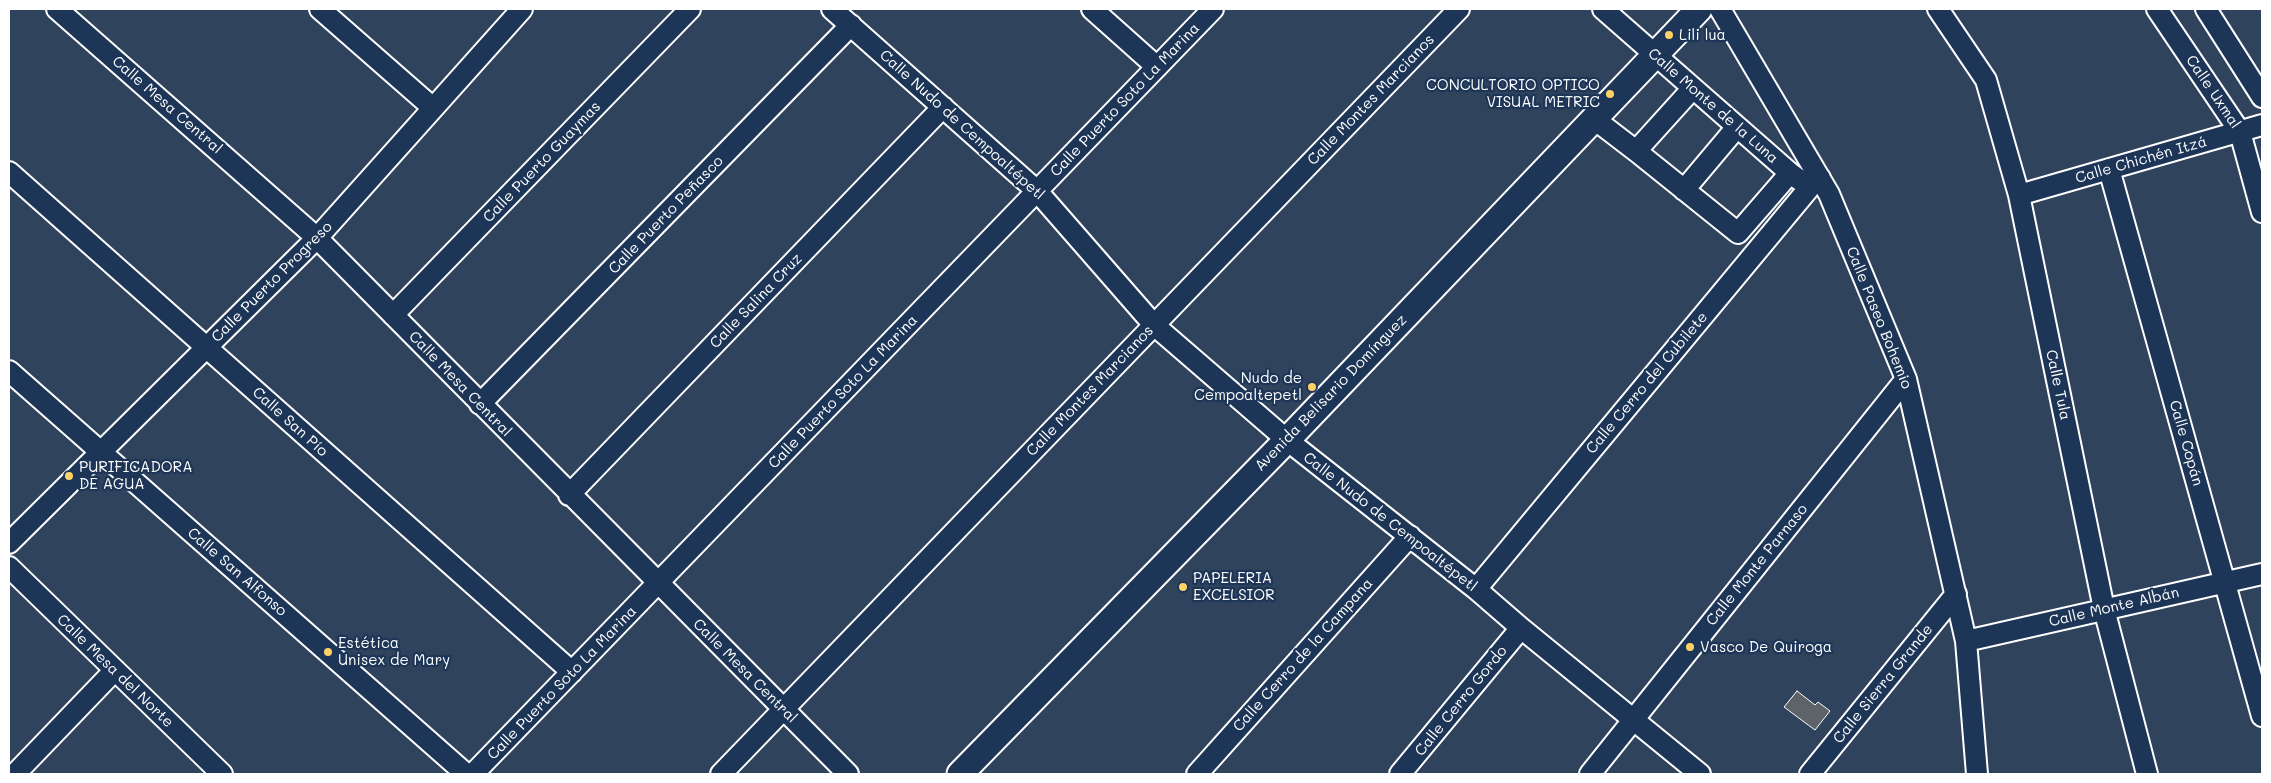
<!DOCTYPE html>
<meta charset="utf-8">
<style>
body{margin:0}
#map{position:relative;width:2271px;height:783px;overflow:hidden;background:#30435c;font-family:Mali,sans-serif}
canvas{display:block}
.frame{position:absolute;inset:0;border:10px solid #fff;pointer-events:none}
</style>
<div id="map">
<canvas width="2271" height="783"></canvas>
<div class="frame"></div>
</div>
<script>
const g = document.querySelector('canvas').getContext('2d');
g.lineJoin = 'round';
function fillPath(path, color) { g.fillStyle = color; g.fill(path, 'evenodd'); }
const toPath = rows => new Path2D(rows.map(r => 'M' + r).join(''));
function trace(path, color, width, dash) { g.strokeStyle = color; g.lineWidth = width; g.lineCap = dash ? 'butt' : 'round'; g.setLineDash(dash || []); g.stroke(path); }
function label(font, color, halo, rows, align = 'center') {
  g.font = font + ' Mali,sans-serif'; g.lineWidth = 4.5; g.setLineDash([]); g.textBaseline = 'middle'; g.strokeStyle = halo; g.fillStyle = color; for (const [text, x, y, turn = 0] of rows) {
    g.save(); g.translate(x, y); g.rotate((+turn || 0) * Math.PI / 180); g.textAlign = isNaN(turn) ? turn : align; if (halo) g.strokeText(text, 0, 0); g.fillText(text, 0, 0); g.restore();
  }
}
const building = toPath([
 [1797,691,1815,705,1818,702,1830,711,1815,730,1784,707,1797,691]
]);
fillPath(building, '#5d6368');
trace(building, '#fff', 1);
const minor = toPath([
 [57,9,317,238,848,774],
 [320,9,433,108],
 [832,9,1037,191,1154,325,1287,440,1476,589,1521,628,1700,774],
 [1092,9,1157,67],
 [1603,9,1790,173,1801,181],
 [1720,9,1829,194,1906,379,1966,641,1977,774],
 [1938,9,1986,80,2019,195,2104,609,2147,774],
 [2157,9,2240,132,2262,212],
 [2206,9,2262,97],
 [1693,88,1636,151,1738,233,1790,173],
 [1593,118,1636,151],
 [2109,169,2262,716],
 [9,172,572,672],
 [1684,190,1737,127],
 [2019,195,2262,125],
 [393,315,690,9],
 [9,371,466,774],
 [480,404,851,25],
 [569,495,943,107],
 [9,543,317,238,522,9],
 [9,567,222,774],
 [1476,589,1810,187,1820,178],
 [1966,641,2262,574],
 [15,774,115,670],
 [473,774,1213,9],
 [721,774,1459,9],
 [1197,774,1410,536],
 [1400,774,1521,628],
 [1590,774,1906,379],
 [1810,774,1956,594]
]);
const major = toPath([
 [960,774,1287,440,1699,9]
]);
trace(minor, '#fff', 24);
trace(major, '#fff', 29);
trace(minor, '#1d3557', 20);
trace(major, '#1d3557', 25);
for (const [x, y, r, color] of [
 [1669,35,5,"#ffd166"],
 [1610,94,5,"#ffd166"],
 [1312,387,5,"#ffd166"],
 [69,476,5,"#ffd166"],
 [1183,587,5,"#ffd166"],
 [1690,647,5,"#ffd166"],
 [328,652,5,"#ffd166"]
]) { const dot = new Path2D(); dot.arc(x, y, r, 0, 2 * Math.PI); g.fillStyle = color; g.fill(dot); trace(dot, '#1d3557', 2); }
label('15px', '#fff', '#1d3557', [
 ["Lili lua",1679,35],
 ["CONCULTORIO OPTICO",1600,85,"right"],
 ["VISUAL METRIC",1600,102,"right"],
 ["Nudo de",1302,378,"right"],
 ["Cempoaltepetl",1302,395,"right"],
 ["PURIFICADORA",79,467],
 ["DE AGUA",79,484],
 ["PAPELERIA",1193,578],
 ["EXCELSIOR",1193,595],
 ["Estética",338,643],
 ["Unisex de Mary",338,660],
 ["Vasco De Quiroga",1700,647]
], 'left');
label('15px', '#fff', '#1d3557', [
 ["Calle Uxmal",2213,92,56],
 ["Calle Puerto Soto La Marina",1125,100,-46],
 ["Calle Montes Marcianos",1371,100,-46],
 ["Calle Mesa Central",167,105,41],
 ["Calle Monte de la Luna",1713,106,41],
 ["Calle Nudo de Cempoaltépetl",962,125,42],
 ["Calle Chichén Itzá",2141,160,-16],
 ["Calle Puerto Guaymas",542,162,-46],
 ["Calle Puerto Peñasco",666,215,-46],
 ["Calle Puerto Progreso",272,282,-45],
 ["Calle Salina Cruz",756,301,-46],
 ["Calle Paseo Bohemio",1879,318,68],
 ["Calle Cerro del Cubilete",1647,383,-50],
 ["Calle Mesa Central",460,384,46],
 ["Calle Tula",2058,385,78],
 ["Calle Montes Marcianos",1090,391,-46],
 ["Calle Puerto Soto La Marina",843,392,-46],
 ["Avenida Belisario Domínguez",1331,393,-46],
 ["Calle San Pío",290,422,42],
 ["Calle Copán",2186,443,74],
 ["Calle Nudo de Cempoaltépetl",1390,522,38],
 ["Calle Monte Parnaso",1757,565,-51],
 ["Calle San Alfonso",237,572,41],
 ["Calle Monte Albán",2114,607,-13],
 ["Calle Cerro de la Campana",1303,655,-48],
 ["Calle Mesa del Norte",115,671,44],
 ["Calle Mesa Central",745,671,45],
 ["Calle Puerto Soto La Marina",562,683,-46],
 ["Calle Sierra Grande",1883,684,-51],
 ["Calle Cerro Gordo",1461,701,-51]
]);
</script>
